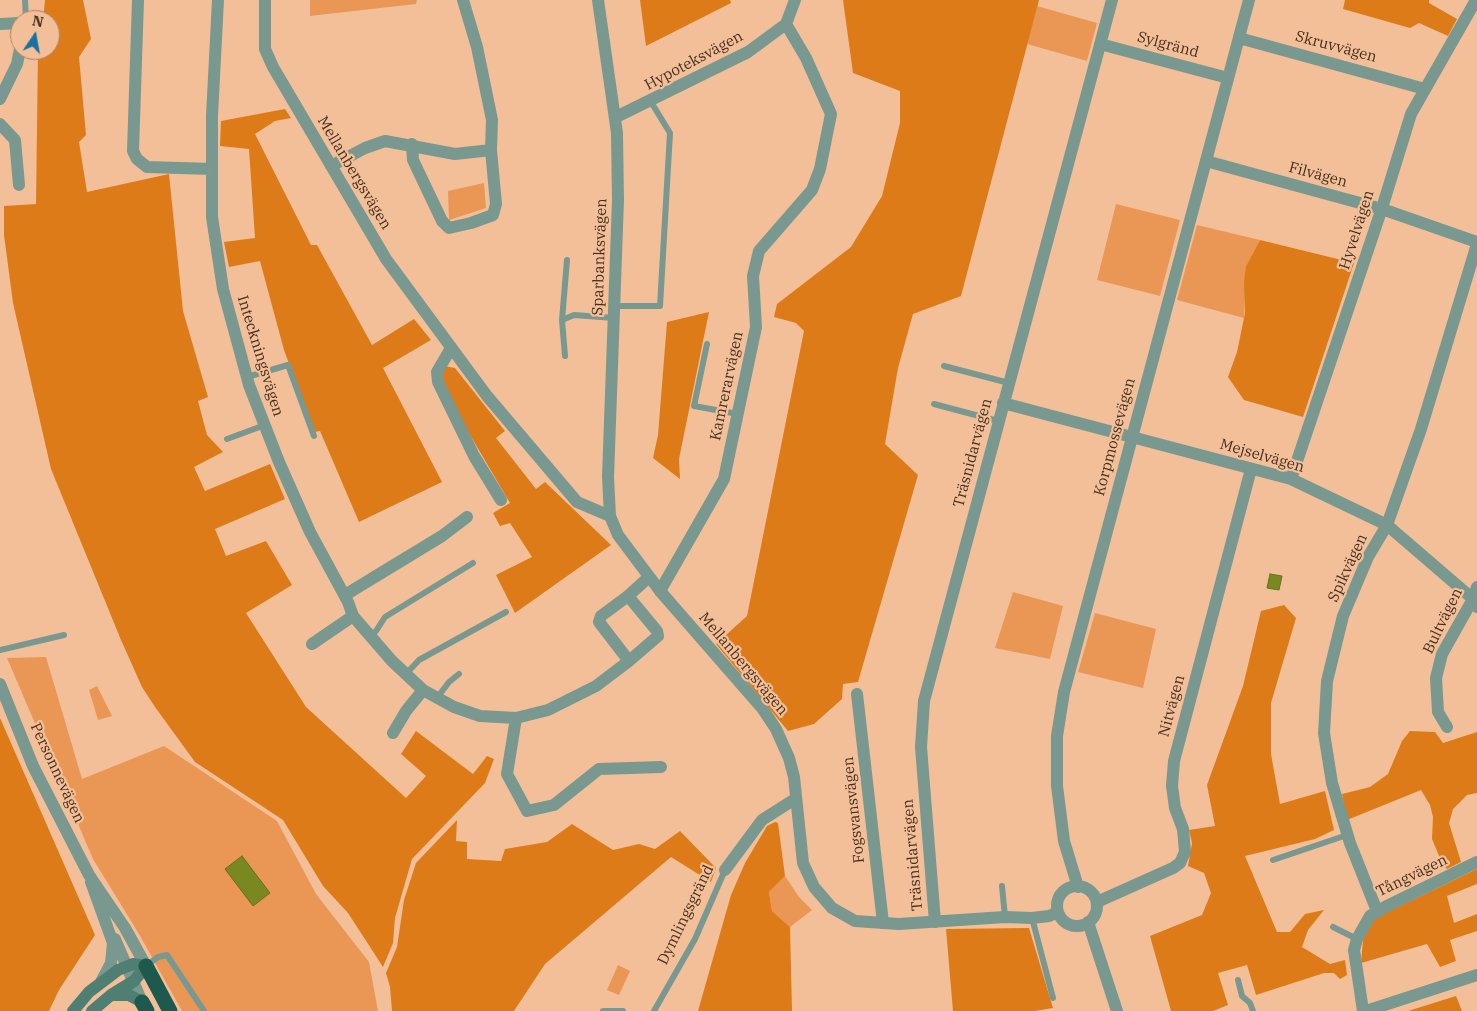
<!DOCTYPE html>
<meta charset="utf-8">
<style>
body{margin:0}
#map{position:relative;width:1477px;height:1011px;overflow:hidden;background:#f3bf98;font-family:"IBM Plex Serif",serif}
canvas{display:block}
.north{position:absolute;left:10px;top:10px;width:50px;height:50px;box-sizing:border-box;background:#f3bf98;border:1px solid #ad8668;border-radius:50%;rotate:12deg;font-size:14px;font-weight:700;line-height:20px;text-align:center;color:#453020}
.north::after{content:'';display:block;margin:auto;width:18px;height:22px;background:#1772a1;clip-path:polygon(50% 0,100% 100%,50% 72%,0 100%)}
</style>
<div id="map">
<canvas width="1477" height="1011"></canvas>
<div class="north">N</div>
</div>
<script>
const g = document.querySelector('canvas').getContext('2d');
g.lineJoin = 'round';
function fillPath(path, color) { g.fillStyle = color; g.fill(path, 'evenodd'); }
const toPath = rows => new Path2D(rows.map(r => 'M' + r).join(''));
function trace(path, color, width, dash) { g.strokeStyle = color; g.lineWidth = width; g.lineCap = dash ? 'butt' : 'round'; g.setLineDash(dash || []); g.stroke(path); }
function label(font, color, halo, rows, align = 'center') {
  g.font = font + ' "IBM Plex Serif",serif'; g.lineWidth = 4.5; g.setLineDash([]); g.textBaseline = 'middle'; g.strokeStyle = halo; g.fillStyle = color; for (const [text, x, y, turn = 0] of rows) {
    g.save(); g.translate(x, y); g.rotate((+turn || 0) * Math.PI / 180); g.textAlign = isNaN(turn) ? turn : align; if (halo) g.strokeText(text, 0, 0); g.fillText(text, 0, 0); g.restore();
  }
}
fillPath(toPath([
 [310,0,417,0,416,4,310,16],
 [1037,6,1097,23,1087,61,1027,44],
 [484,183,486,208,449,220,448,191],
 [1116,204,1180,220,1160,296,1097,280],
 [1197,225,1260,240,1246,266,1244,318,1177,300],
 [1013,592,1063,606,1050,659,995,648],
 [1095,613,1156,629,1143,688,1078,672],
 [46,657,82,779,164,746,277,821,316,894,369,962,378,1011,182,1011,139,934,93,859,7,658],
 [97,686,112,716,98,720,89,690],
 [785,876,799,897,812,910,790,927,772,911,769,892],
 [618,965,630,971,619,995,607,990]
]), '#ea9755');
fillPath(toPath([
 [45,0,83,0,91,39,79,57,86,135,79,142,87,192,169,174,183,311,208,397,198,401,207,435,223,452,194,467,205,491,270,464,285,499,215,529,226,556,266,541,292,585,246,613,306,707,406,798,426,776,401,754,416,731,473,774,487,756,494,759,485,783,412,859,395,918,393,943,383,967,348,913,323,886,283,820,195,762,155,707,142,687,121,640,51,469,13,303,4,235,4,206,36,204,38,50,50,50,50,20,43,20],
 [640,0,730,0,731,3,646,46],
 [843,0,1039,0,961,296,913,314,898,368,885,444,918,475,858,682,843,684,842,699,814,724,788,731,716,644,747,616,804,331,796,323,774,317,777,304,851,247,882,196,900,123,900,91,853,73],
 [1345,0,1429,0,1429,3,1457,19,1448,36,1419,23,1410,28,1343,9],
 [285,109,291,118,275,121,255,134,311,245,317,245,372,345,414,319,431,340,383,368,442,482,359,522,320,431,314,432,284,350,260,261,229,267,224,242,255,238,249,149,220,146,221,121],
 [1260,240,1354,263,1303,417,1244,400,1228,377,1237,352,1245,313,1244,282,1246,266],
 [709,312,679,459,680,479,653,458,658,435,667,322],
 [444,366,455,368,505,431,496,438,536,489,545,482,611,545,515,613,496,575,532,557,510,523,500,526,493,513,510,503,440,384],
 [1284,605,1296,618,1271,703,1271,754,1280,804,1325,791,1334,830,1315,839,1245,856,1277,932,1290,932,1305,914,1324,910,1308,930,1302,947,1330,964,1345,960,1347,975,1340,979,1334,973,1324,973,1256,995,1247,965,1218,973,1228,1005,1213,1011,1171,1011,1150,936,1202,915,1211,893,1204,873,1188,866,1192,843,1189,830,1215,826,1207,785,1243,686,1261,611],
 [0,718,95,935,59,990,49,1011,0,1011],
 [1410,731,1435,732,1443,743,1477,732,1477,793,1467,795,1453,809,1449,823,1461,862,1447,869,1442,863,1432,839,1433,817,1430,805,1421,790,1347,820,1342,794,1370,787,1388,774,1402,741],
 [457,820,456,841,467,842,467,859,501,861,505,849,547,842,572,824,613,850,639,844,655,849,680,831,716,868,711,882,671,857,545,964,514,1011,392,1011,390,987,386,973,397,947,404,900,416,863],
 [775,822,778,823,785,876,769,892,772,911,790,927,792,1011,698,1011,731,895,745,863,767,826],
 [1477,869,1477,884,1447,896,1454,923,1477,914,1477,931,1450,940,1456,961,1440,967,1427,944,1361,963,1363,940,1373,919],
 [1029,928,1053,1008,1035,1011,953,1011,946,929],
 [1456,996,1462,1011,1408,1011]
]), '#de7b19');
const water = toPath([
 [1270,574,1282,576,1279,590,1267,588,1270,574],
 [242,856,270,893,253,906,225,869,242,856]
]);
fillPath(water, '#798820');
trace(water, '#696e20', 1);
trace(toPath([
 [25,0,26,20],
 [615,306,660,306,670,133,651,102],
 [562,320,574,315,614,318],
 [707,344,694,406,738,414],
 [565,356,562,320,567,260],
 [944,366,1009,383],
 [247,377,288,365,314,436],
 [934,404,998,421],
 [227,439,265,425],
 [370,636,376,631,385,617,473,563],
 [0,650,64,635],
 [406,674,419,660,506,612],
 [437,698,449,682,459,674],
 [1273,860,1347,835],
 [1002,886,1005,917],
 [1032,918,1053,998],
 [1333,927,1357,939],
 [146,966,158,957,167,955,204,1011],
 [1238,980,1242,996,1250,1003,1253,1011],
 [603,1011,623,1011],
 [654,1011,695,939,725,870]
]), '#799890', 6);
trace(toPath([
 [138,0,133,151,137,159,147,167,212,169],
 [218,0,212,116,212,217,223,289,249,385,279,462,310,532,348,602,353,616,392,661,423,690,454,707,480,716,516,718,548,710,596,686,629,661,658,636,657,631,628,596,601,616,599,622,629,661],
 [265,0,265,49,273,67,386,259,487,396,577,502,610,516],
 [0,24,20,23],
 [1239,38,1425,89],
 [1100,44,1228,78],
 [0,99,17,64,20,49],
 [616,117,748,52,786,24,795,0],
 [0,124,15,140,19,185],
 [412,144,413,160,442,221,449,228,471,223,493,215,496,204,491,150,492,120,477,47,463,0],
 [1206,161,1382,209,1477,242],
 [331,166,365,148,385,141,455,154,491,150],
 [451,348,437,372,438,382,474,456,501,500],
 [1003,403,1291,479,1387,525,1473,599,1477,607],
 [1291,479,1382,208,1411,114,1476,0],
 [660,591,724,479,756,327,753,276,759,251,812,190,820,169,831,114,806,58,786,24],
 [345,595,442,536,467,517],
 [628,596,649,577],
 [312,644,353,616],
 [857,694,883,923],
 [516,718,507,774,527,811,554,805,599,769,661,767],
 [1447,727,1438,712,1436,678,1442,654,1473,599,1477,587],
 [393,733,406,711,423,690],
 [725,870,762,820,795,799],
 [1097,902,1173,868,1180,863,1185,852,1183,829,1175,808,1172,786,1174,761,1251,469],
 [1377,911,1350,843,1332,783,1324,733,1327,681,1343,616,1368,557,1387,525,1421,429,1477,244],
 [935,922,921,747,924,701,1112,0],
 [1363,1011,1354,950,1357,939,1370,916,1385,907,1477,862],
 [1366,1011,1477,975]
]), '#799890', 12);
trace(toPath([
 [598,0,617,133,618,200,608,477,610,516,618,535,660,591,762,708,776,729,789,758,794,777,803,863,814,887,832,908,855,921,899,924,1005,917,1032,918,1049,916,1058,912],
 [0,684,33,766,89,875,125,928,146,966],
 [91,882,113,943,111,963,102,980],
 '1057 906a20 20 0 1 1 40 0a20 20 0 1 1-40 0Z',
 [1078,887,1064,841,1057,786,1057,736,1064,692,1249,0],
 [1088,922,1117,1011],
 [115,939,142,1002]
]), '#799890', 12);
trace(toPath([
 [113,995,129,995,142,1002],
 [73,1011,89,992,118,970,133,964,146,966,134,981,111,995,92,1011]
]), '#4f7e73', 12);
trace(toPath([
 [146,966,170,1011],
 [142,1002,147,1011]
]), '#1e594d', 15);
label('15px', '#453020', '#f3bf98', [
 ["Sylgränd",1168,45,15],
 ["Skruvvägen",1336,47,15],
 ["Hypoteksvägen",694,61,-28],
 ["Mellanbergsvägen",354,173,59],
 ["Filvägen",1318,175,15],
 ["Hyvelvägen",1357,230,-72],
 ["Sparbanksvägen",600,257,-88],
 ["Inteckningsvägen",260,356,73],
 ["Kamrerarvägen",727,386,-78],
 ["Korpmossevägen",1115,437,-75],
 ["Träsnidarvägen",973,453,-75],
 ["Mejselvägen",1262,456,16],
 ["Spikvägen",1348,568,-65],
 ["Bultvägen",1443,621,-64],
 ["Mellanbergsvägen",743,664,50],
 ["Nitvägen",1172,706,-75],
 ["Personnevägen",57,773,65],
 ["Fogsvansvägen",854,810,-96],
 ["Träsnidarvägen",913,855,-95],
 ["Tångvägen",1412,876,-26],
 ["Dymlingsgränd",686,915,-64]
]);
</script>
